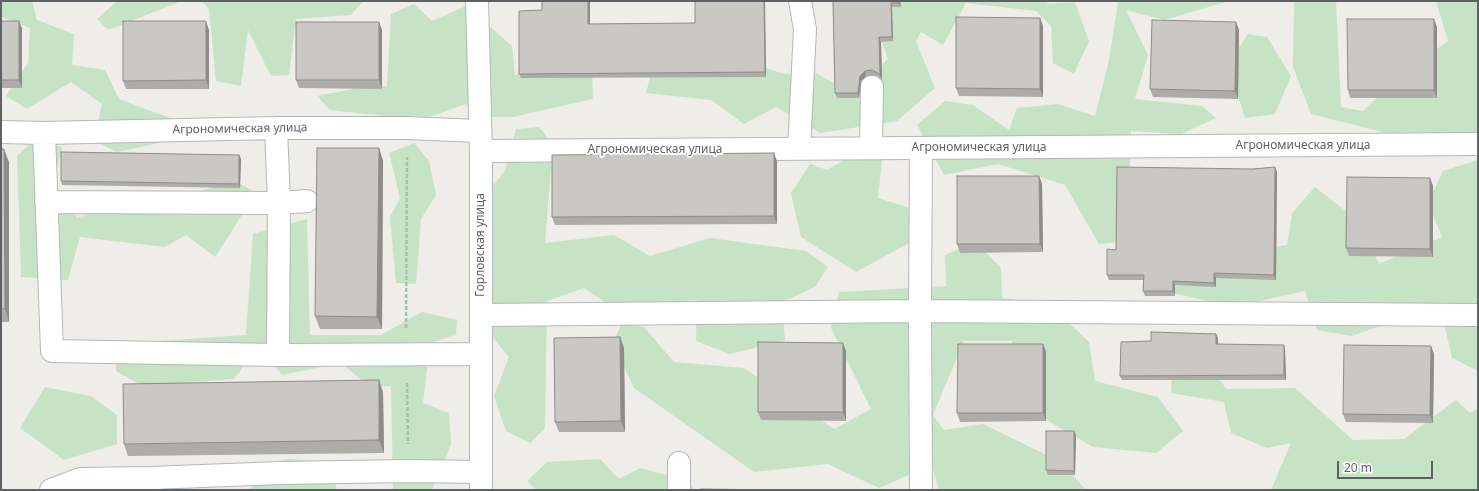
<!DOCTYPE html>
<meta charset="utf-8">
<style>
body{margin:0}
#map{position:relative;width:1479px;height:491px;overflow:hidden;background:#efede7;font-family:"Noto Sans",sans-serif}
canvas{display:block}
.frame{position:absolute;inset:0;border:2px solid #5e6265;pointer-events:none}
.scale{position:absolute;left:1337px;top:461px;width:96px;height:18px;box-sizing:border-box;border:2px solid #5e6265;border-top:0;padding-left:5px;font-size:12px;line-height:14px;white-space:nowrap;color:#5e6265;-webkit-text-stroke:3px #fff;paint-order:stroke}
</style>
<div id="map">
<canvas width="1479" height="491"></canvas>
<div class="frame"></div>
<div class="scale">20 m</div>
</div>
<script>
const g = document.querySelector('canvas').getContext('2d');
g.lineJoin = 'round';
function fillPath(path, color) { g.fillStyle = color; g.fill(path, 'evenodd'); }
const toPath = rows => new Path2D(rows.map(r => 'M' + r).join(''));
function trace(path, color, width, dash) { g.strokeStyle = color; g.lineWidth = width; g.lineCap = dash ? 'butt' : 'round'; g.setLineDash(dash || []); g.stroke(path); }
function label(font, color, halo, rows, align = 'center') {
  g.font = font + ' "Noto Sans",sans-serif'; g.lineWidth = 4; g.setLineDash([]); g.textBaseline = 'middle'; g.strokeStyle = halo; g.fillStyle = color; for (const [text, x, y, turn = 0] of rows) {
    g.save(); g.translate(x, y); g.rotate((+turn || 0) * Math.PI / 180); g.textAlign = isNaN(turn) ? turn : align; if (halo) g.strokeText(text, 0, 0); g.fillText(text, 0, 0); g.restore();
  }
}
fillPath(toPath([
 [1,1,32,1,37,20,74,34,72,65,105,70,119,99,175,120,173,140,117,152,94,141,102,104,71,82,27,109,6,96,28,63,30,28,1,17],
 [117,1,182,1,108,30,97,19],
 [202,1,363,1,351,15,296,19,289,75,271,76,248,30,241,86,216,81,209,9],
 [871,1,1046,1,1048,4,1075,2,1089,41,1074,74,1053,63,1051,26,1036,11,966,3,943,45,921,32,916,41,935,88,897,121,820,133,776,107,744,124,711,100,646,93,652,70,739,59,784,74,814,72,853,94,888,59,871,12],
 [1120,1,1225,1,1226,2,1164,20,1126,10,1148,55,1135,99,1202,106,1216,118,1181,134,1131,131,1128,241,1099,244,1065,185,998,164,944,175,917,125,945,101,973,105,1009,130,1017,108,1058,104,1095,116,1109,61,1118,2],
 [1294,1,1336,1,1341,107,1363,111,1398,77,1448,41,1436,1,1477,1,1478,133,1406,138,1311,114,1293,67],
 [414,4,432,21,466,6,512,46,515,75,570,58,592,63,593,99,513,117,488,117,466,104,421,120,330,110,317,96,352,89,387,86,391,14],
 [1248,34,1267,37,1291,76,1275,114,1245,118,1228,64],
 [539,127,553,144,545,243,614,235,650,256,710,238,806,251,828,267,815,287,782,302,785,341,729,354,696,341,697,300,611,306,584,288,547,301,545,428,530,443,506,431,494,396,509,357,489,333,492,301,472,211,505,171,516,129],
 [34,140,62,147,54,182,77,218,148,194,179,200,232,179,256,193,215,257,186,235,165,247,80,237,68,280,21,277,17,156],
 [414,143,429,161,436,195,421,219,416,284,396,283,390,217,400,198,389,153],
 [855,154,882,160,878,198,910,208,909,243,856,272,801,237,791,193,810,164,827,170],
 [1478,160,1478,371,1452,358,1440,305,1352,336,1317,330,1305,291,1233,307,1151,288,1254,250,1287,245,1292,213,1315,187,1360,222,1379,264,1442,237,1428,202,1443,171],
 [307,219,310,335,381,335,422,312,457,320,456,335,430,343,423,403,449,413,451,444,432,490,393,490,391,386,370,387,341,363,282,375,259,347,234,379,142,386,116,371,117,344,246,335,253,234],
 [976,242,1001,268,1002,298,1050,305,1089,342,1095,381,1158,397,1183,431,1156,453,1093,447,1028,409,1012,341,964,341,933,415,944,430,983,424,1061,462,1086,490,939,490,932,465,879,488,828,464,754,472,634,388,613,342,622,323,644,327,674,362,744,368,834,429,871,409,831,328,839,292,946,286,945,255],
 [1192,348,1227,389,1295,388,1353,440,1404,439,1456,400,1470,413,1478,408,1478,490,1271,490,1291,443,1267,448,1231,433,1224,402,1171,393,1173,354],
 [45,387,91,396,117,415,117,444,64,460,20,428],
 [286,459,328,462,337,490,250,490,254,483],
 [600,459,619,479,640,468,689,481,694,490,536,490,527,481,547,462]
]), '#c7e3c6');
const minor = toPath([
 [477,1,481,151,481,490],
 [276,128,279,203,278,355],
 [1,132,44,133,276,128,407,128,479,131],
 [44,133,52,351,278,355,481,354],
 [871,148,872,87],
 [799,149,805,29,800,1],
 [481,151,1478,144],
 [46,202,279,203,307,201],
 [481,315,920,311,1478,315],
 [679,463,679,490],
 [51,490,80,479,150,478],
 [151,490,150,478,280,473,408,471,481,472],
 [921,490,920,311,921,149]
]);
trace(minor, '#b4b7ba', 24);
trace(toPath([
 [406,328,407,157],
 [407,383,408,444]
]), '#a0c4aa', 2.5, [4, 2]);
trace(minor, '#fff', 22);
fillPath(toPath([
 [542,1,590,1,590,24,695,23,765,1,766,77,521,78,519,74,542,10],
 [833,1,900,1,901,7,892,7,893,41,881,42,882,80,878,76,873,75,866,76,861,81,859,98,837,98,835,93],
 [1040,18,1043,26,1043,97,959,96,956,88],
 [1,21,19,21,22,29,22,88,1,88],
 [379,22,382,30,382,89,299,88,296,80],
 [1236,22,1239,30,1238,99,1153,97,1150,89],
 [1437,27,1437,98,1350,98,1348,90],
 [209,30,209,89,126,89,123,81],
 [379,148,383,161,382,329,320,329,315,316],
 [1,149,9,162,9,322,1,322],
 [239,155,241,159,240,188,62,185,61,181],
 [777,161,777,224,555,225,552,217],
 [1275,167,1277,172,1276,280,1216,278,1216,287,1175,285,1175,296,1145,296,1143,291,1143,280,1109,280,1107,275,1116,250,1253,169],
 [1039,176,1042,184,1043,252,960,253,957,244],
 [1430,178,1433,186,1433,257,1349,256,1346,248],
 [620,337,624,348,625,432,559,432,555,422],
 [1218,338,1218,344,1285,349,1286,380,1122,380,1120,376],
 [1043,344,1046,352,1046,421,960,422,957,413],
 [1431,346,1434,354,1433,423,1346,422,1343,414],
 [846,351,846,421,761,420,758,412],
 [383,392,384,453,128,456,124,444],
 [1076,435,1075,475,1048,475,1046,470]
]), '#aeaca8');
fillPath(toPath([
 [588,1,590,1,590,28,588,24],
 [764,1,765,1,766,77,765,72],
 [899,1,900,1,901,7,899,3],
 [891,3,892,7,893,41,892,37],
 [1040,18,1043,26,1043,97,1040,89],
 [1434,19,1437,27,1437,98,1434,90],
 [19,21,22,29,22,88,19,80],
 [206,21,209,30,209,89,206,80],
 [379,22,382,30,382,89,379,80],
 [1236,22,1239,30,1238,99,1235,91],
 [879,37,881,42,882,80,880,75],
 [865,71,866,76,861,81,859,98,858,93,860,76],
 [379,148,383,161,382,329,377,317],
 [4,149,9,162,9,322,5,309],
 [774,153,777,161,777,224,774,216],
 [239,155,241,159,240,188,239,184],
 [1275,167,1277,172,1276,280,1274,275],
 [1039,176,1042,184,1043,252,1040,244],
 [1430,178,1433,186,1433,257,1430,249],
 [1214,273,1216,278,1216,287,1214,283],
 [1173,281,1175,285,1175,296,1173,291],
 [1216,334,1218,338,1218,349,1216,344],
 [620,337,624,348,625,432,621,421],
 [843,343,846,351,846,421,843,412],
 [1043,344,1046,352,1046,421,1043,413],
 [1284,345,1285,349,1286,380,1284,375],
 [1431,346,1434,354,1433,423,1430,415],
 [379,380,383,392,384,453,379,440],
 [1074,431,1076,435,1075,475,1074,471]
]), '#8d8c88');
const building = toPath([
 [542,1,588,1,588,24,695,23,695,1,764,1,765,72,519,74,519,11,542,10,542,1],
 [833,1,899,1,899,3,891,3,892,37,879,37,880,75,876,72,871,70,865,71,860,76,858,93,835,93,833,1],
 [956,17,1040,18,1040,89,956,88,956,17],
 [1347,19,1434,19,1434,90,1348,90,1347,19],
 [1152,20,1236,22,1235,91,1150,89,1152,20],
 [1,21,19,21,19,80,1,80,1,21],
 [123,21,206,21,206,80,123,81,123,21],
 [296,22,379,22,379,80,296,80,296,22],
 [317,148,379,148,377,317,315,316,317,148],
 [1,149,4,149,5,309,1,309,1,149],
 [61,152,239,155,239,184,61,181,61,152],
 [774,153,774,216,552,217,552,155,774,153],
 [1117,167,1253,169,1275,167,1274,275,1214,273,1214,283,1173,281,1173,291,1143,291,1144,275,1107,275,1107,249,1116,250,1117,167],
 [957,176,1039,176,1040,244,957,244,957,176],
 [1347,177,1430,178,1430,249,1346,248,1347,177],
 [1151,332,1216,334,1216,344,1284,345,1284,375,1120,376,1121,342,1151,341,1151,332],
 [620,337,621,421,555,422,554,338,620,337],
 [758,342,843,343,843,412,758,412,758,342],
 [958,344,1043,344,1043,413,957,413,958,344],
 [1344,345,1431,346,1430,415,1343,414,1344,345],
 [379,380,379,440,124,444,123,384,379,380],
 [1046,431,1074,431,1074,471,1046,470,1046,431],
 [701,489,775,490,701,490,701,489]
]);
fillPath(building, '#cac8c3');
trace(building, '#8d8c88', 1);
label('12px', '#5e6265', '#fff', [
 ["Агрономическая улица",240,129,-1],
 ["Агрономическая улица",1303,146],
 ["Агрономическая улица",979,148],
 ["Агрономическая улица",655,150],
 ["Горловская улица",481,245,-90]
]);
</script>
